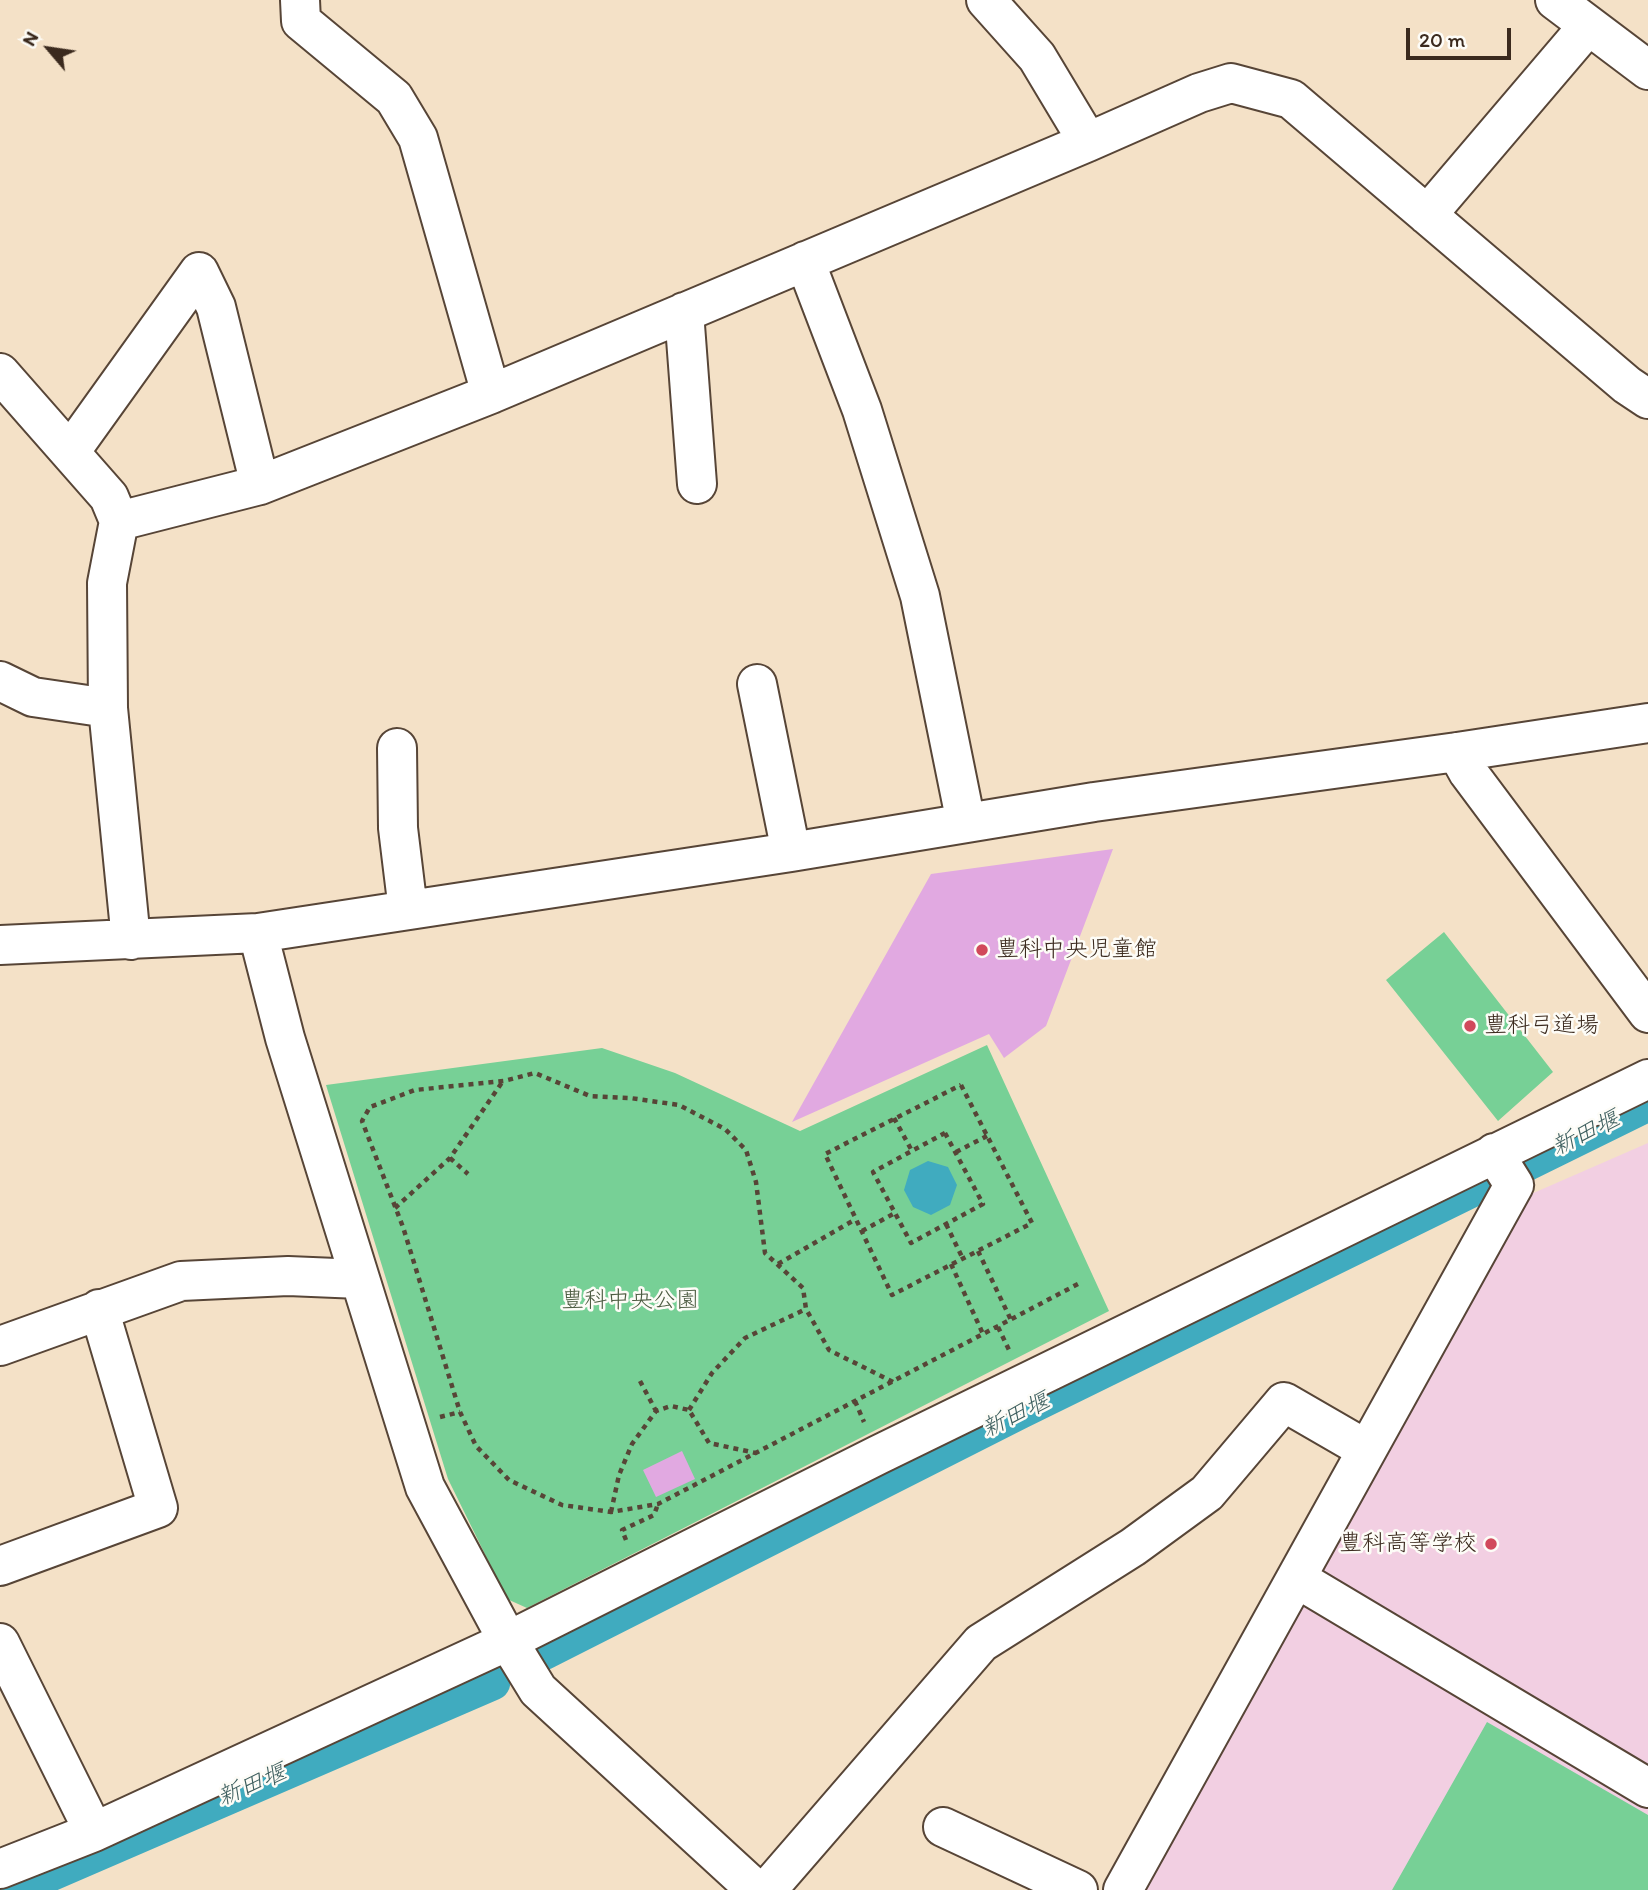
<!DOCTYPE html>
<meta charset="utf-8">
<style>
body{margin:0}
#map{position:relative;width:1648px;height:1890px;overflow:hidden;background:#f4e1c7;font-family:Itim,sans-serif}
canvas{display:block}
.north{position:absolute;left:14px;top:14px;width:70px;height:70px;-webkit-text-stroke:5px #fdfcf7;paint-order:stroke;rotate:299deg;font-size:19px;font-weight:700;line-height:28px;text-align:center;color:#3b2a1e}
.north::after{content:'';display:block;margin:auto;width:24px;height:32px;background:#3b2a1e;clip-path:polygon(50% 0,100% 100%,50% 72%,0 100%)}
.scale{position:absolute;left:1406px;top:28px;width:105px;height:32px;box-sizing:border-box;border:4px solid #3b2a1e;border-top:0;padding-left:9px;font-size:21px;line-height:24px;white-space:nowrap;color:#3b2a1e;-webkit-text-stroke:5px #fdfcf7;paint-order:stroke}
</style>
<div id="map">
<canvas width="1648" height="1890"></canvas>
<div class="north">N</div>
<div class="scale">20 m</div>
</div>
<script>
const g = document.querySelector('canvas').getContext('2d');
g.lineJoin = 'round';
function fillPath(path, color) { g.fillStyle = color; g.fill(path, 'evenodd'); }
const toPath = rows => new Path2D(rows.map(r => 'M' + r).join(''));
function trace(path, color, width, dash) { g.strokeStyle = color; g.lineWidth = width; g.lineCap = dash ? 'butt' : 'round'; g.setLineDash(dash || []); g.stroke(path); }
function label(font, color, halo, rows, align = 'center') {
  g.font = font + ' Itim,"Klee One",sans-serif'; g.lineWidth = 5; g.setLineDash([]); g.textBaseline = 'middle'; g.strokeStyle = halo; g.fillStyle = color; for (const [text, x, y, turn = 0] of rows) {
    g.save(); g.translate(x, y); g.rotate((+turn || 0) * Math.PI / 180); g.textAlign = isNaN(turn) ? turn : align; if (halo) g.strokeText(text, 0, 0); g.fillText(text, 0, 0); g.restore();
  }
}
fillPath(toPath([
 [1648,1143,1648,1890,1145,1890,1522,1198]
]), '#f2cfe2');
fillPath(toPath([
 [1444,932,1553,1072,1498,1121,1386,980],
 [987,1045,1109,1311,527,1608,507,1599,448,1479,326,1085,602,1048,675,1073,800,1131],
 [1487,1722,1648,1815,1648,1890,1392,1890]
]), '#77d096');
fillPath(toPath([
 [928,1161,948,1167,957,1185,950,1205,931,1215,913,1207,904,1190,910,1170]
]), '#40abbf');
trace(toPath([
 [1524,1164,1648,1103],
 [543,1652,1019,1411,1490,1180],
 [11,1890,492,1682]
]), '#40abbf', 37);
fillPath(toPath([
 [1113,849,1046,1026,1004,1058,989,1034,792,1122,931,874],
 [682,1451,695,1479,656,1497,643,1470]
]), '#e1a9e1');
const minor = toPath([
 [300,0,301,21,394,98,418,138,491,394],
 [986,0,1037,57,1088,142],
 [1555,0,1648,70],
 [1427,215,1588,26],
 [805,261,862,410,920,596,966,823],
 [684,312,697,484],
 [0,373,109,497,119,521],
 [70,452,199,272,216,307,260,485],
 [0,681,33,697,108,708],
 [757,684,791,852],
 [397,748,398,828,408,910],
 [1457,752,1468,772,1648,1013],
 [258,933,285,1038,425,1487,508,1641,538,1690,756,1890],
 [131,940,108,708,107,583,119,521,260,485,491,394,1088,142,1199,93,1231,83,1291,99,1627,385,1648,399],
 [0,945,258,933,791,852,1094,802,1457,752,1648,723],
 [0,1346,181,1281,288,1276,360,1279],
 [0,1566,158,1508,99,1309],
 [1296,1578,1648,1788],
 [0,1643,94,1832],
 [943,1827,1078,1890],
 [0,1869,94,1832,508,1641,878,1455,1648,1079],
 [767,1890,981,1643,1133,1547,1207,1493,1284,1402,1367,1450],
 [1123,1890,1514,1185,1494,1153]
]);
trace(minor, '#574537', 42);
trace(toPath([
 [961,1085,1032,1223,892,1295,825,1154,961,1085],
 [894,1118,912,1151],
 [945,1133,983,1204,911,1243,873,1172,945,1133],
 [956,1152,987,1136],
 [450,1158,468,1174],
 [395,1208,450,1158,503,1081],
 [946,1224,963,1259],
 [862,1231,895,1213],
 [978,1251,1011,1320],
 [778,1264,856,1219],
 [951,1264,983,1334],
 [998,1327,1009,1350],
 [640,1381,656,1411],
 [893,1382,829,1350,806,1309,803,1288,765,1253,756,1182,746,1150,725,1129,679,1105,630,1098,590,1096,535,1073,504,1081,415,1090,370,1107,362,1121,403,1227,460,1412,476,1446,509,1480,562,1505,611,1512,658,1504,855,1401,983,1334,1078,1284],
 [855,1401,864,1422],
 [689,1410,712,1373,745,1338,806,1309],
 [440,1417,460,1412],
 [611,1512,619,1475,632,1444,656,1411,671,1406,689,1410,709,1443,756,1453],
 [626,1540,622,1530,654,1515,658,1504]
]), '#574537', 4.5, [5, 5]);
trace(minor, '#fff', 38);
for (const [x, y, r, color] of [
 [982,950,7,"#d1495b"],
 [1470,1026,7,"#d1495b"],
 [1491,1544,7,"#d1495b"]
]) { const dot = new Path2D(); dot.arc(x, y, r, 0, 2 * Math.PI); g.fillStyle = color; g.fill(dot); trace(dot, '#fdfcf7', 2.5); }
label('23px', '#3b2a1e', '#fdfcf7', [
 ["豊科中央児童館",996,950],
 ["豊科弓道場",1484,1026],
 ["豊科高等学校",1477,1544,"right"]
], 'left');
label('23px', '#4d5c42', '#fdfcf7', [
 ["豊科中央公園",630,1301]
]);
label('italic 24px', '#3d5e5e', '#fdfcf7', [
 ["新田堰",1586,1134,-26],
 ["新田堰",1016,1416,-26],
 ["新田堰",252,1786,-23]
]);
</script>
